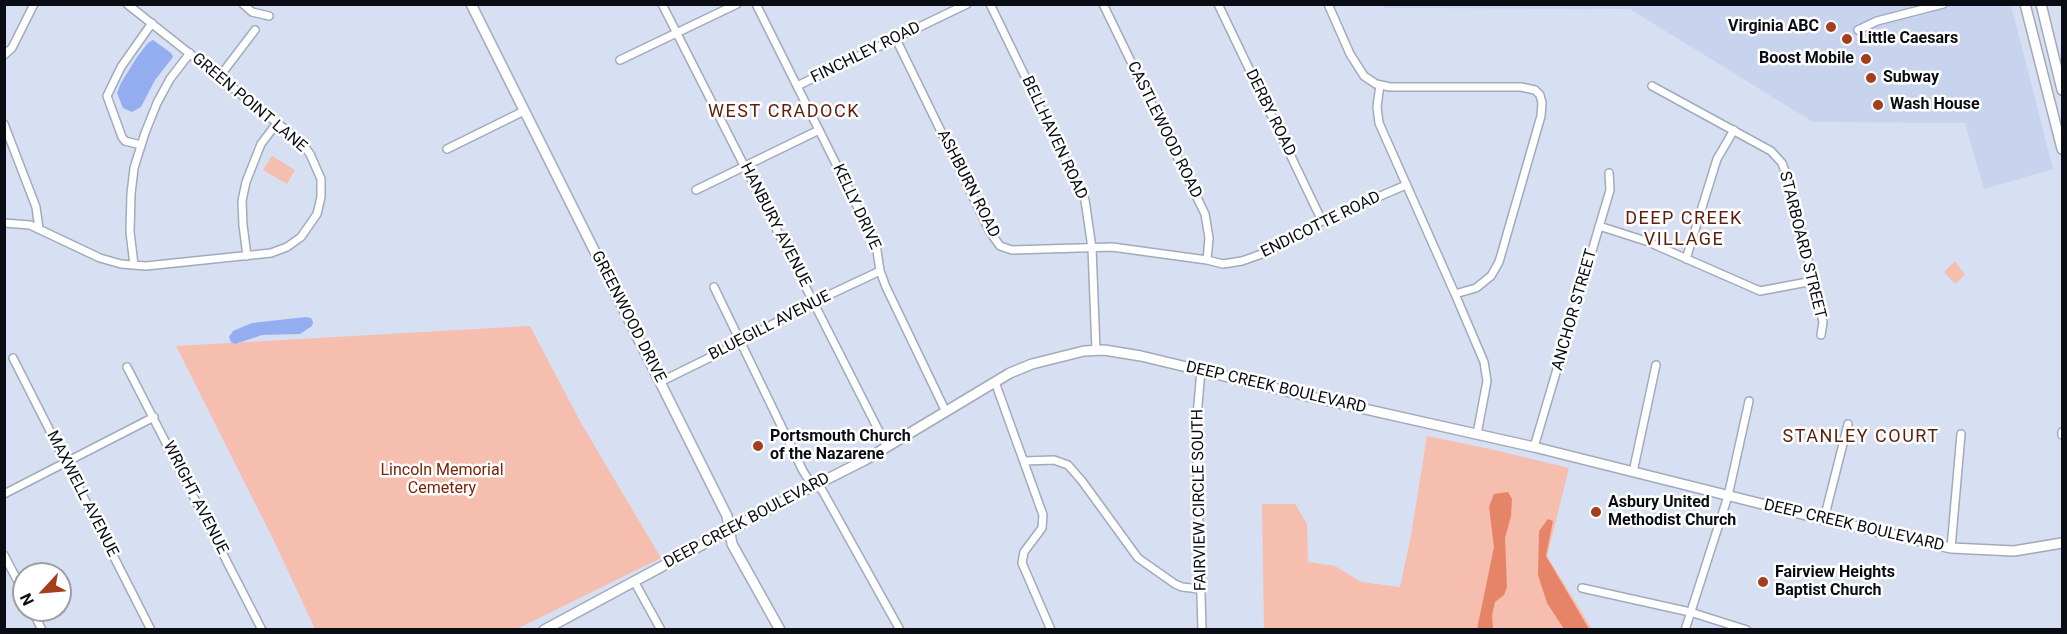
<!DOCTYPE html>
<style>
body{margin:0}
#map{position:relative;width:2067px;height:634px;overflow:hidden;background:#d7dff2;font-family:Roboto,sans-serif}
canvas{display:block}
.frame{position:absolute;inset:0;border:6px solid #0a0c13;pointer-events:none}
.north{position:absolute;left:12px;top:562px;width:60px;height:60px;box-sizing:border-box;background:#fff;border:2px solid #9d9ea1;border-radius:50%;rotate:244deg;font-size:16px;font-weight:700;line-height:24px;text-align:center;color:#0a0c13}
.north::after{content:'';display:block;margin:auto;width:21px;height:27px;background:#a53d1f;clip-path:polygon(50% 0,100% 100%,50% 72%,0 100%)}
</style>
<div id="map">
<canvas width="2067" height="634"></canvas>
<div class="frame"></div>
<div class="north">N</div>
</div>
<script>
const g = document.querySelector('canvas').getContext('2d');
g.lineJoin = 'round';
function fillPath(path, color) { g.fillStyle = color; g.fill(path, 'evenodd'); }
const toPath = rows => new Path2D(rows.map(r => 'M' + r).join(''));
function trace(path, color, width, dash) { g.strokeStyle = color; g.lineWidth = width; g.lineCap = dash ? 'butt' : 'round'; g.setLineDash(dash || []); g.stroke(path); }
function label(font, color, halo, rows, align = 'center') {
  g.font = font + ' Roboto,sans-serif'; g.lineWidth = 5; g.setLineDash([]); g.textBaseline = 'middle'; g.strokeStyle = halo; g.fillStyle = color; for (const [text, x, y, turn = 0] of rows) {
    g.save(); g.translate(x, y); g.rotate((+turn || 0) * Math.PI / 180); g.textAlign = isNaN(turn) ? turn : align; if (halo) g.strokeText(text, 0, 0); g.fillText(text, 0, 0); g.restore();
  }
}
fillPath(toPath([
 [1384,5,2011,5,2053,169,1984,189,1965,123,1813,122,1630,9,1385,8]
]), '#c8d3ed');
fillPath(toPath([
 [272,156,295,170,287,184,263,170],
 [1955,261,1965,275,1955,284,1944,272],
 [530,326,581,423,661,558,517,629,315,629,275,543,176,346],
 [1427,436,1490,449,1569,468,1547,556,1592,629,1264,629,1262,504,1295,504,1307,524,1308,562,1335,566,1361,582,1400,587,1411,536]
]), '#f6beae');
fillPath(toPath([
 [1508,492,1512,499,1511,516,1505,538,1507,587,1504,595,1495,602,1492,615,1493,629,1477,629,1494,547,1489,507,1494,494],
 [1548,519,1553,521,1546,556,1589,629,1564,629,1547,603,1538,575,1539,531]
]), '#e68468');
fillPath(toPath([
 [153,40,171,53,173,57,155,80,141,107,132,112,123,108,117,93,121,83,137,57,148,43],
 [306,317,311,318,313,322,312,326,300,334,262,335,235,344,231,342,229,337,233,331,252,323]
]), '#94acf0');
const street = toPath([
 [243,4,252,12,269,16],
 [662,4,887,447],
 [756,4,876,244,880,271,886,287,946,412],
 [990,4,1085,200,1092,248,1096,350],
 [1103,4,1205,214,1209,238,1207,260],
 [1218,4,1322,221],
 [1328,4,1350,54,1364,76,1376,84,1390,87,1521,87,1535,90,1540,95,1542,103,1541,116,1499,262,1491,276,1476,288,1455,294,1484,362,1487,381,1477,434],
 [1858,30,1877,21,1943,4],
 [896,39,990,232,1000,246,1012,250,1112,247,1207,260,1223,264,1242,261,1270,251,1322,221,1406,185],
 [4,55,12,48,34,4],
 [620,60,737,4],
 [220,76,255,30],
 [1380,85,1377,107,1379,123,1455,294],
 [797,86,967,4],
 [1652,86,1771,151,1782,163,1790,186,1823,322,1821,335],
 [4,124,36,207,39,229],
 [141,145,125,141,122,137,107,96,121,67,152,23],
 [447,149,524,111],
 [696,190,819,130],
 [4,223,30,225,100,258,121,264,146,266,271,253,287,247,301,237,317,214,321,197,321,179,310,154,300,141,127,4],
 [1599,226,1646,241,1760,291,1813,281],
 [247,256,243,225,242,201,246,182,261,144,277,123],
 [1686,259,1717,159,1734,130],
 [134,265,130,232,131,194,134,168,145,133,157,103,170,79,190,53],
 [714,287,803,471,808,479,822,490,900,630],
 [13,358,151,630],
 [127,367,262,630],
 [1201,370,1196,428,1202,630],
 [660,382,723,351,814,302,880,271],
 [995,382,1043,515,1042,528,1024,552,1022,563,1051,630],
 [2062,432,2062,435],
 [1534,447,1610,190,1609,173],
 [1024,461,1054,460,1068,465,1082,481,1138,558,1175,584,1182,587,1200,589],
 [1633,472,1656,365],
 [4,494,154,417],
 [1824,519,1848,424],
 [1951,548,1961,434],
 [4,555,24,593],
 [634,581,661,630],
 [1582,588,1690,612,1747,630],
 [32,610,42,630],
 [1685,630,1728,496,1749,401]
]);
const secondary = toPath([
 [471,4,727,516,732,544,780,630],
 [2025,4,2062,149],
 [2041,4,2062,90],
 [544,630,774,506,865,460,1010,373,1032,364,1084,351,1104,350,1141,356,1307,396,1534,447,1810,516,1951,548,2014,551,2062,543]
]);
trace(street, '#a2aabc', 10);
trace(secondary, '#a2aabc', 12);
trace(street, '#fff', 7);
trace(secondary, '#fff', 9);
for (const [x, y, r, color] of [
 [1831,27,6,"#a53d1f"],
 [1847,39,6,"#a53d1f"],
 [1866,59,6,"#a53d1f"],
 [1871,78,6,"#a53d1f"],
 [1878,105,6,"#a53d1f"],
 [758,446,6,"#a53d1f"],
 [1596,512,6,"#a53d1f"],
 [1763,582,6,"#a53d1f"]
]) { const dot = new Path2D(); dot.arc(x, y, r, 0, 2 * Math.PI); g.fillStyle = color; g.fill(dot); trace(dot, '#fff', 2); }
label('bold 16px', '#0a0c13', '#fff', [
 ["Virginia ABC",1819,27,"right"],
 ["Little Caesars",1859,39],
 ["Boost Mobile",1854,59,"right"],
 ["Subway",1883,78],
 ["Wash House",1890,105],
 ["Portsmouth Church",770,437],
 ["of the Nazarene",770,455],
 ["Asbury United",1608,503],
 ["Methodist Church",1608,521],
 ["Fairview Heights",1775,573],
 ["Baptist Church",1775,591]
], 'left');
label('16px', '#0a0c13', '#fff', [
 ["FINCHLEY ROAD",866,53,-26],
 ["GREEN POINT LANE",249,103,40],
 ["DERBY ROAD",1270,113,64],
 ["CASTLEWOOD ROAD",1164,130,64],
 ["BELLHAVEN ROAD",1054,138,65],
 ["ASHBURN ROAD",968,184,63],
 ["KELLY DRIVE",856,207,65],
 ["HANBURY AVENUE",775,225,63],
 ["ENDICOTTE ROAD",1321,225,-26],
 ["STARBOARD STREET",1802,245,76],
 ["ANCHOR STREET",1575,310,-74],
 ["GREENWOOD DRIVE",628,317,63],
 ["BLUEGILL AVENUE",770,326,-27],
 ["DEEP CREEK BOULEVARD",1276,388,13],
 ["MAXWELL AVENUE",82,494,63],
 ["WRIGHT AVENUE",195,498,63],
 ["FAIRVIEW CIRCLE SOUTH",1200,500,-91],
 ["DEEP CREEK BOULEVARD",747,521,-28],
 ["DEEP CREEK BOULEVARD",1854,526,13]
]);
label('16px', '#792205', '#fff', [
 ["Lincoln Memorial",442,471],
 ["Cemetery",442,489]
]);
g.letterSpacing = '1.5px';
label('18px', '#5f1d0a', '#fff', [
 ["WEST CRADOCK",784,112],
 ["DEEP CREEK",1684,219],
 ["VILLAGE",1684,240],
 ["STANLEY COURT",1861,437]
]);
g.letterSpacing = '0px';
</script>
